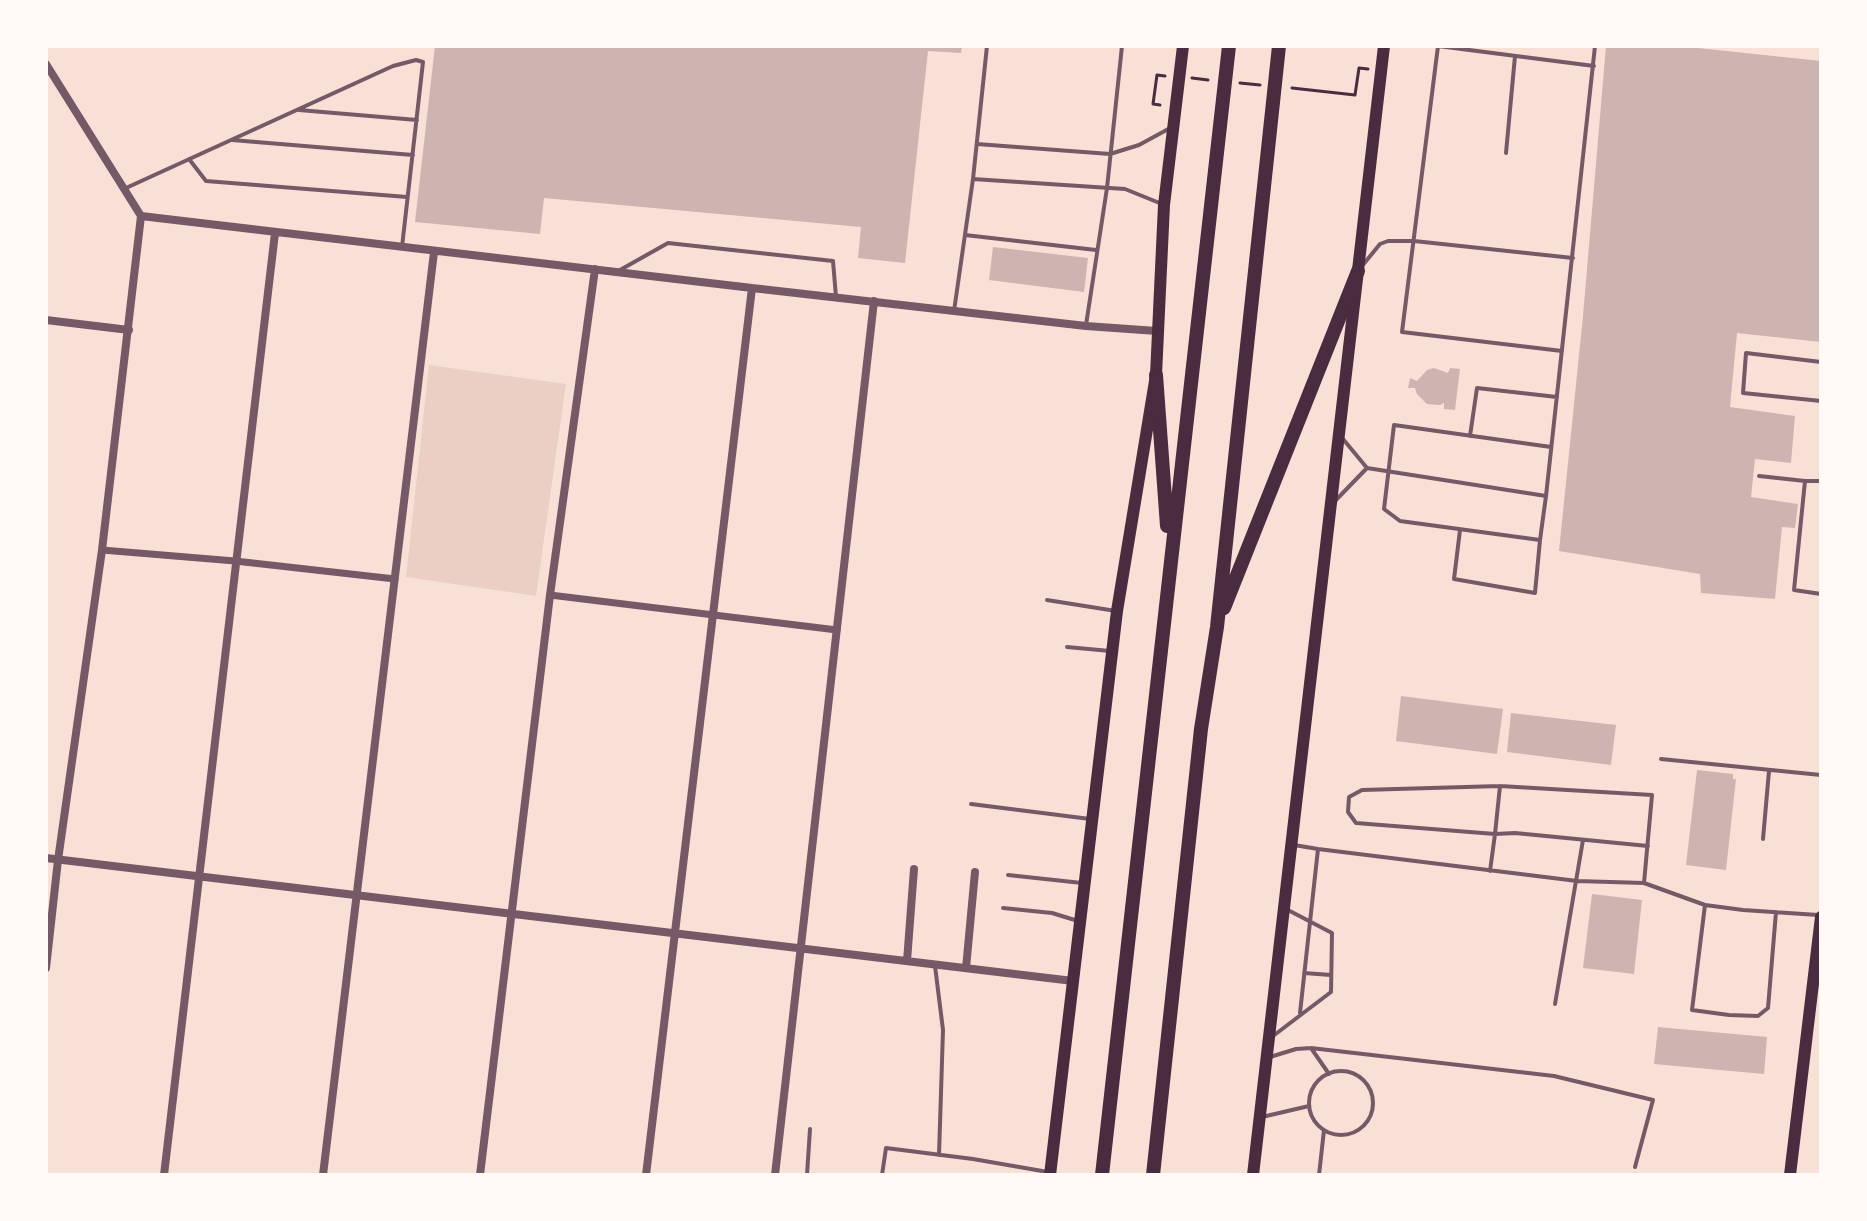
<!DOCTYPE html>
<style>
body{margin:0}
#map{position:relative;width:1867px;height:1221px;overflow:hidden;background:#f7e1d7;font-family:"Public Sans",sans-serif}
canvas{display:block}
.frame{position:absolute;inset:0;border:48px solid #fffaf5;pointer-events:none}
</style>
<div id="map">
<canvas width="1867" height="1221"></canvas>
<div class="frame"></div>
</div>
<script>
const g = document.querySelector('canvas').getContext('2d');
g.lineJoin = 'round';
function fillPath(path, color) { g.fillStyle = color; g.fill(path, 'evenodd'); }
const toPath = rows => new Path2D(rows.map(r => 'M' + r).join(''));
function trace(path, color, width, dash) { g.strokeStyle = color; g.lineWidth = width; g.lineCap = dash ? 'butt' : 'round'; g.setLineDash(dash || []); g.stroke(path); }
fillPath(toPath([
 [429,365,566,384,536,596,406,577]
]), '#ebcfc5');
fillPath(toPath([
 [435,46,962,46,961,53,928,51,905,263,858,258,861,227,544,198,540,234,415,222],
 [1606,46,1679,46,1821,61,1821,342,1737,333,1730,407,1795,416,1791,463,1755,459,1751,497,1798,504,1795,528,1782,527,1775,599,1701,593,1700,574,1559,551,1583,316],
 [993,247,1088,258,1084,292,989,280],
 [1434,368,1448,373,1450,368,1460,369,1455,410,1444,409,1444,403,1440,405,1427,404,1417,394,1415,388,1408,388,1410,378,1417,381,1427,370],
 [1401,696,1503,709,1497,754,1396,741],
 [1511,713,1616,725,1611,765,1507,752],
 [1697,770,1733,774,1733,779,1736,779,1726,870,1686,865],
 [1592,894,1642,900,1634,974,1583,968],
 [1658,1027,1767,1037,1764,1074,1654,1064]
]), '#ccb4b1');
trace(toPath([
 [1192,78,1208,80],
 [1240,83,1260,85],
 [1292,88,1355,95,1359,68,1368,69],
 [1160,105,1153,104,1157,75,1165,76]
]), '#4a2c40', 3);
trace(toPath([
 [987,46,973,179,1125,189,1162,204],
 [1438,46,1402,332,1562,351],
 [1438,46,1594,66],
 [299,110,417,120],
 [232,140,413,155],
 [977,144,1110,154,1139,145,1172,127],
 [1506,153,1515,56],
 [189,159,206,181,407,197],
 [126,188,393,66,416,60,423,62,402,247],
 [965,235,1096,250],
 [1362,266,1380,244,1388,241,1414,241,1573,258],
 [620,270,668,243,833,261,836,297],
 [954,311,973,179],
 [1086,325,1107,188,1122,46],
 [1821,362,1746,353,1743,393,1821,401],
 [1470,436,1477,388,1557,397],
 [1343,439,1367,468,1546,496,1595,46],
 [1759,476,1805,481],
 [1821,481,1805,481,1794,590,1821,594],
 [1335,501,1367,468],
 [1460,530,1454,579,1535,593,1540,540,1400,521,1384,509,1394,425,1551,447],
 [1540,540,1546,496],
 [1047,600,1116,611],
 [1067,647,1110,651],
 [1661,759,1821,775],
 [1500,786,1652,795,1644,883],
 [971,804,1090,819],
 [1763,839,1769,771],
 [1294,845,1318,849,1300,1013],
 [1318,849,1577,881,1644,883,1705,905,1743,910,1818,915],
 [1490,871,1495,834,1500,786,1362,790,1349,797,1348,812,1356,823,1495,834,1515,833,1648,846],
 [1008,875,1082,883],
 [1705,905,1692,1010,1729,1015,1758,1016,1768,1008,1776,912],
 [1003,908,1052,913,1078,921],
 [935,966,943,1030,939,1155],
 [1304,973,1331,975],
 [1555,1004,1583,840],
 [1273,1036,1331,992,1332,933,1286,909],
 [1311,1048,1554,1076,1653,1100,1635,1167],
 [1270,1057,1296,1049,1311,1048,1329,1074],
 '1309 1103a32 32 0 1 1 64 0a32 32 0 1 1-64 0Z',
 [1262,1117,1309,1106],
 [807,1175,810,1129],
 [882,1175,886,1148,973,1159,1048,1172],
 [1319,1175,1324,1130]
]), '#755966', 4);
trace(toPath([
 [102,550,235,561,395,579],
 [550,595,837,630]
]), '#755966', 7);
trace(toPath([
 [46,64,141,216,102,550,58,860,46,968],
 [141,216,752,288,1086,326,1157,331],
 [46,320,129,330],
 [46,858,1073,981],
 [907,961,914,869],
 [966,968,975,872],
 [164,1175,275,233],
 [323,1175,434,252],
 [480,1175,550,595,595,269],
 [646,1175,752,288],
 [775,1175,874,301]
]), '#755966', 8);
trace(toPath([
 [1050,1175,1117,611,1156,375,1164,205,1183,46],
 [1253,1175,1384,46],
 [1790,1175,1821,917]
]), '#4a2c40', 12);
trace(toPath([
 [1156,375,1167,526],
 [1224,608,1358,271],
 [1102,1175,1229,46],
 [1153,1175,1201,729,1217,627,1279,46]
]), '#4a2c40', 14);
</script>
